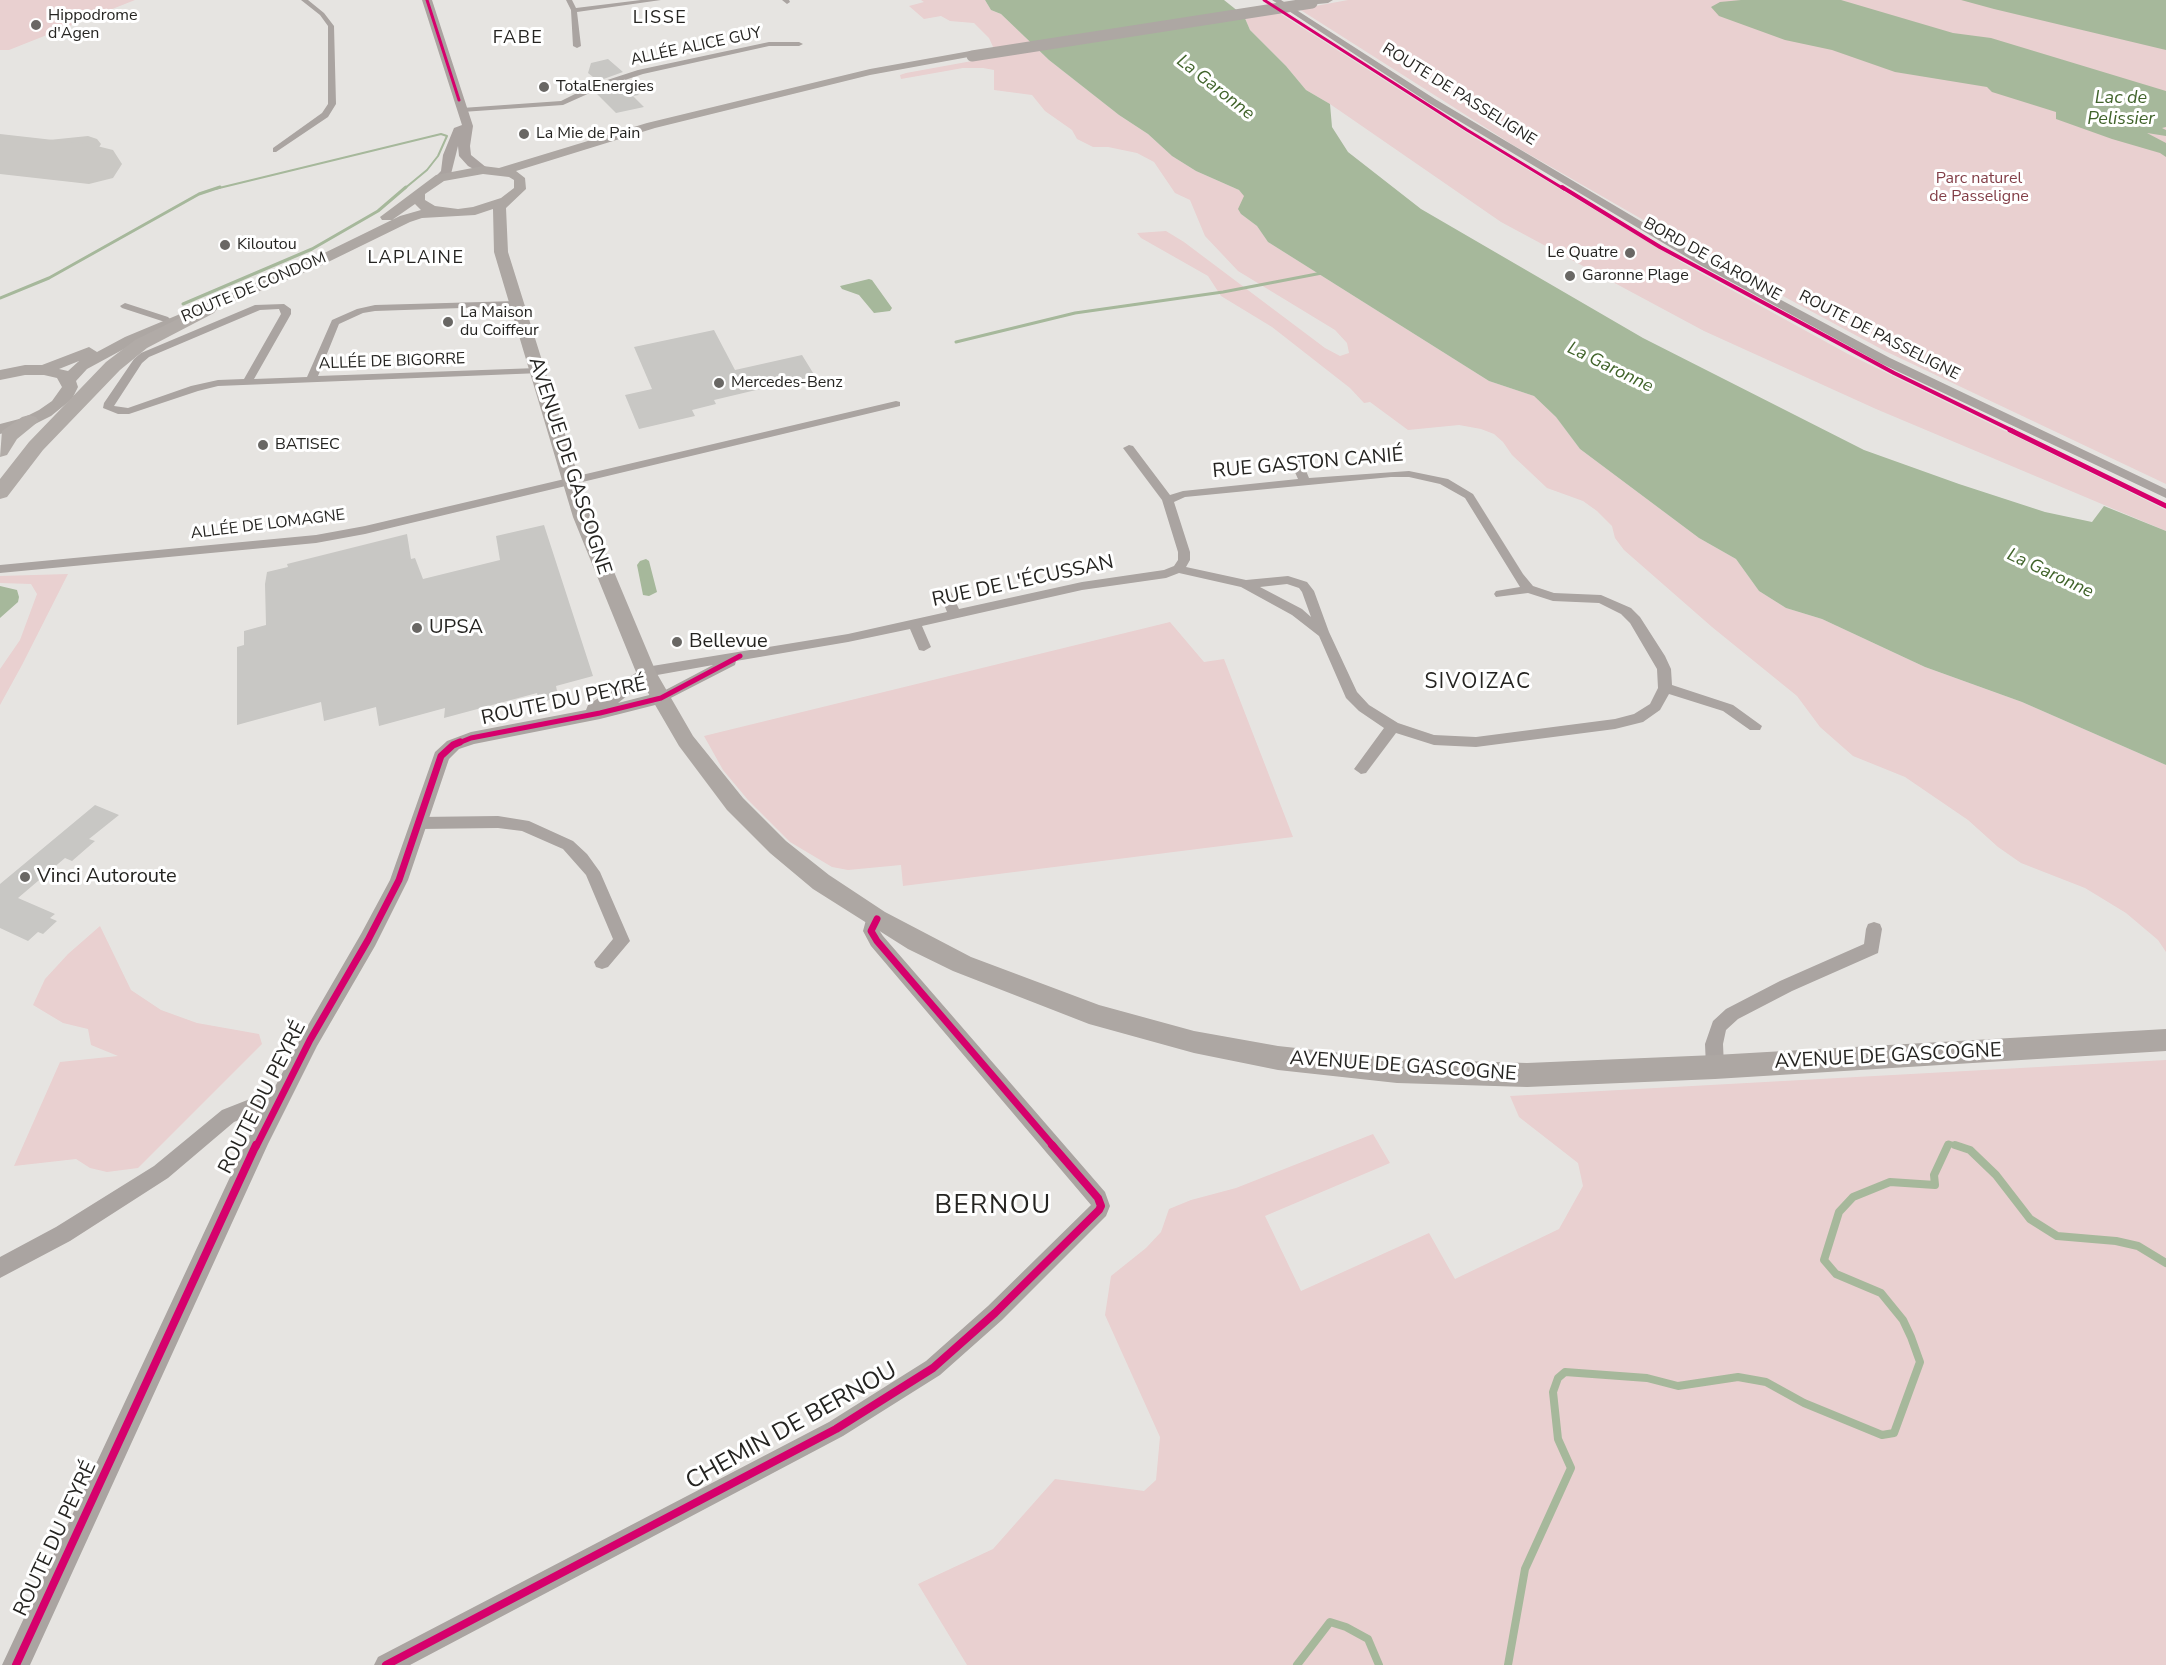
<!DOCTYPE html>
<meta charset="utf-8">
<style>
body{margin:0}
canvas{display:block;background:#e6e4e1}
</style>
<canvas width="2166" height="1665"></canvas>
<script>
const g = document.querySelector('canvas').getContext('2d');
g.lineJoin = 'round';
function fillPath(path, color) { g.fillStyle = color; g.fill(path, 'evenodd'); }
const toPath = rows => new Path2D(rows.map(r => 'M' + r).join(''));
function trace(path, color, width, dash) { g.strokeStyle = color; g.lineWidth = width; g.lineCap = dash ? 'butt' : 'round'; g.setLineDash(dash || []); g.stroke(path); }
function label(font, color, halo, rows, align = 'center') {
  g.font = font + ' "Nunito Sans",sans-serif'; g.lineWidth = 6; g.setLineDash([]); g.textBaseline = 'middle'; g.strokeStyle = halo; g.fillStyle = color; for (const [text, x, y, turn = 0] of rows) {
    g.save(); g.translate(x, y); g.rotate((+turn || 0) * Math.PI / 180); g.textAlign = isNaN(turn) ? turn : align; if (halo) g.strokeText(text, 0, 0); g.fillText(text, 0, 0); g.restore();
  }
}
fillPath(toPath([
 [0,0,135,0,9,50,0,50],
 [921,0,985,0,991,10,1001,14,1049,60,1119,115,1148,134,1172,156,1196,171,1239,190,1245,196,1241,214,1257,226,1268,242,1489,381,1534,396,1556,417,1580,449,1699,538,1736,559,1759,591,1786,608,1822,619,1925,667,2022,702,2166,765,2166,952,2158,940,2126,913,2085,888,2021,863,1998,847,1968,820,1905,777,1853,756,1820,727,1797,696,1712,627,1624,550,1615,538,1612,526,1597,511,1583,501,1547,488,1512,455,1503,442,1494,434,1481,429,1459,425,1408,430,1370,402,1364,403,1350,388,1272,327,1221,296,1208,276,1141,238,1137,233,1166,231,1184,242,1325,348,1340,356,1349,353,1347,343,1335,330,1238,271,1205,236,1190,200,1175,193,1154,162,1137,153,1108,147,1093,147,1077,139,1072,130,1045,111,1032,95,994,90,994,70,983,68,963,68,901,79,900,75,906,73,972,61,994,49,989,38,974,23,950,21,941,16,924,19,909,6,924,2],
 [1348,0,2166,0,2166,484,1885,351,1666,233,1513,145,1299,9],
 [1276,11,1475,138,1688,266,1848,354,2166,510,2166,531,1876,409,1704,331,1501,222,1330,104,1306,90,1286,66,1250,30,1244,16],
 [68,574,22,665,0,705,0,669,20,640,37,594,31,584,0,583,0,576],
 [1170,622,1204,662,1224,659,1293,837,903,886,901,865,848,870,832,867,790,842,748,800,723,770,704,736],
 [100,926,131,990,161,1010,197,1023,259,1034,262,1044,138,1168,107,1172,90,1168,76,1159,14,1166,60,1062,118,1056,91,1045,88,1029,63,1023,33,1005,45,979,68,954],
 [2166,1060,2166,1665,967,1665,918,1584,993,1549,1055,1479,1144,1491,1156,1480,1160,1437,1105,1315,1111,1276,1146,1248,1161,1232,1169,1209,1191,1200,1236,1188,1373,1134,1390,1163,1265,1216,1301,1291,1429,1233,1455,1279,1559,1229,1583,1186,1578,1163,1519,1117,1510,1096]
]), '#e9d0d0');
fillPath(toPath([
 [985,0,1224,0,1244,16,1250,30,1286,66,1306,90,1330,104,1332,127,1348,152,1421,209,1643,338,1864,450,1959,484,2045,512,2092,522,2104,506,2166,531,2166,765,2022,702,1925,667,1822,619,1786,608,1759,591,1736,559,1699,538,1580,449,1556,417,1534,396,1489,381,1268,242,1257,226,1241,214,1238,209,1244,196,1239,190,1196,171,1172,156,1148,134,1119,115,1049,60,1001,14,991,10],
 [1741,0,1841,0,1953,33,1991,38,2166,91,2166,127,2162,128,2166,130,2166,136,2147,133,2166,143,2166,157,2160,153,2112,139,2056,119,2056,112,1992,92,1987,87,1895,72,1832,50,1785,40,1719,16,1711,7,1720,2],
 [1961,0,2166,0,2166,50,1994,9],
 [869,279,872,280,892,308,890,311,874,313,859,295,842,289,840,286],
 [646,559,649,561,657,592,649,596,643,595,637,565,640,561],
 [0,586,17,590,19,597,18,602,0,618]
]), '#a6b89b');
trace(toPath([
 [215,189,441,134,447,136,438,156,427,170,404,189]
]), '#a6b89b', 2);
trace(toPath([
 [0,298,49,278,199,194,220,187],
 [183,304,312,249,378,211,406,187],
 [956,342,1075,313,1223,292,1322,273]
]), '#a6b89b', 3);
trace(toPath([
 [1947,1147,1949,1143,1960,1147]
]), '#a6b89b', 5);
trace(toPath([
 [1955,1145,1970,1150,1996,1175,2030,1219,2057,1236,2116,1241,2138,1246,2166,1263],
 [1297,1665,1330,1622,1346,1627,1368,1639,1379,1665],
 [1508,1665,1525,1569,1571,1468,1558,1439,1553,1392,1558,1378,1565,1372,1647,1378,1678,1386,1738,1377,1766,1382,1804,1403,1882,1435,1894,1433,1920,1362,1911,1337,1903,1320,1881,1293,1836,1274,1824,1260,1839,1212,1853,1197,1890,1182,1935,1185,1934,1175,1948,1145]
]), '#a6b89b', 8);
fillPath(toPath([
 [88,136,97,139,101,144,92,159,79,165,48,170,31,167,24,158,0,161,0,145,88,136]
]), '#cac8c4');
fillPath(toPath([
 [0,134,89,144,113,150,122,164,113,178,89,184,0,174,0,134]
]), '#cac8c4');
fillPath(toPath([
 [608,59,623,72,598,81,588,73,591,63],
 [626,82,639,95,633,96,644,107,616,113,596,93],
 [714,330,735,370,802,355,815,376,714,400,716,404,692,410,695,416,639,429,625,395,652,389,634,347],
 [544,525,593,676,556,686,558,696,540,704,537,693,444,718,445,708,379,726,376,707,324,721,321,702,237,725,237,647,244,645,244,631,266,625,265,584,267,572,288,567,287,564,407,534,411,559,415,558,423,579,500,560,496,536],
 [95,805,119,815,89,839,95,841,72,861,65,858,18,898,55,914,50,918,57,921,43,934,38,932,28,941,0,928,0,884]
]), '#c8c7c4');
fillPath(toPath([
 [301,0,308,0,324,13,334,26,336,104,328,117,276,152,273,152,273,148,322,113,328,104,328,26,320,15,301,0],
 [566,0,572,0,576,8,641,0,661,0,577,12,581,46,577,48,573,46,571,10,566,0],
 [782,0,789,0,790,2,787,4,782,0],
 [769,42,799,42,803,44,799,46,769,46,643,74,601,88,563,105,462,112,458,110,462,108,561,101,595,84,638,70,769,42],
 [517,301,520,302,520,306,375,311,363,313,339,324,318,376,537,368,541,369,541,373,218,386,198,391,129,414,118,414,103,408,104,403,134,359,141,353,255,305,284,304,291,309,291,314,254,379,307,377,332,320,357,309,375,305,517,301],
 [279,309,281,314,244,379,218,380,191,386,128,408,114,406,142,363,149,357,260,310,279,309],
 [125,303,168,317,170,319,165,322,122,308,120,306,125,303],
 [896,401,900,402,900,406,365,534,316,543,0,573,0,565,316,535,365,526,896,401],
 [1129,445,1133,446,1170,495,1183,491,1298,479,1290,461,1296,458,1302,461,1309,478,1409,471,1448,479,1473,494,1523,574,1533,586,1554,593,1601,595,1631,608,1640,617,1665,656,1671,669,1672,685,1733,705,1762,726,1760,730,1750,730,1723,711,1669,694,1660,710,1643,722,1615,729,1476,747,1434,745,1396,733,1366,773,1361,774,1354,769,1384,728,1359,711,1346,698,1319,636,1292,615,1241,587,1179,573,1166,578,1082,590,922,626,931,647,924,651,919,650,910,629,848,642,736,661,735,665,661,703,656,701,654,698,656,695,713,665,646,677,639,672,646,667,848,634,947,612,939,592,945,588,951,592,959,609,1082,582,1164,570,1174,566,1178,560,1178,552,1162,500,1123,448,1129,445],
 [1391,477,1409,477,1440,484,1465,498,1520,587,1496,591,1494,594,1496,597,1528,593,1553,601,1599,603,1621,614,1630,623,1657,669,1658,688,1650,704,1634,714,1615,719,1476,737,1434,735,1398,723,1369,705,1357,692,1329,632,1314,591,1307,582,1288,576,1246,580,1186,567,1190,560,1190,552,1174,502,1185,497,1391,477],
 [1287,584,1299,588,1302,592,1311,617,1302,609,1260,587,1287,584],
 [498,816,529,821,573,841,587,854,600,872,630,941,608,967,602,969,596,967,594,962,613,939,586,875,563,849,522,831,498,828,419,829,414,827,412,823,414,819,419,817,498,816],
 [877,912,883,914,885,919,879,930,883,936,1105,1192,1110,1206,1106,1216,1002,1320,940,1375,843,1436,410,1665,374,1665,378,1657,829,1422,926,1361,988,1306,1091,1205,871,946,863,931,866,920,871,914,877,912],
 [1874,922,1880,924,1882,929,1878,953,1792,991,1738,1019,1726,1030,1723,1044,1724,1067,1721,1073,1715,1075,1709,1073,1706,1067,1705,1044,1713,1021,1726,1009,1780,981,1864,944,1866,929,1868,924,1874,922],
 [276,1098,282,1100,285,1106,282,1112,251,1115,234,1122,168,1178,70,1241,0,1278,0,1257,56,1227,154,1166,222,1110,250,1099,276,1098]
]), '#aaa4a1');
fillPath(toPath([
 [1272,0,1281,0,1435,99,1708,261,1890,358,2166,489,2166,498,1882,364,1700,265,1429,103,1272,0],
 [646,666,652,668,654,672,652,676,618,703,661,692,667,694,669,698,667,702,600,719,474,744,459,749,449,759,408,880,375,946,317,1046,268,1144,30,1665,2,1665,252,1130,303,1034,361,934,390,880,435,752,447,741,471,732,586,710,588,705,646,666]
]), '#aaa4a1');
fillPath(toPath([
 [422,0,432,0,473,126,470,146,471,155,487,168,487,172,479,172,468,166,459,156,458,146,451,174,440,182,434,178,441,171,443,155,454,128,462,125,422,0]
]), '#aaa3a0');
fillPath(toPath([
 [1312,0,1333,0,1328,3,1308,5,1307,3,1312,0],
 [970,51,975,54,974,56,870,75,655,128,516,171,525,178,526,189,506,208,508,252,591,517,656,672,693,736,743,798,786,841,829,875,885,912,971,957,1099,1005,1194,1031,1278,1046,1397,1059,1527,1063,1715,1055,2166,1029,2166,1051,1715,1079,1527,1087,1397,1083,1278,1070,1194,1053,1089,1024,953,971,908,949,813,889,770,853,727,810,679,746,636,672,573,517,494,252,493,209,475,215,422,218,410,222,322,265,135,343,87,369,76,381,78,387,72,399,51,416,35,424,0,434,0,424,23,418,39,410,52,401,62,387,57,378,44,375,25,375,0,380,0,370,25,365,42,365,89,347,97,352,125,337,312,259,400,216,421,210,415,204,392,220,382,220,380,217,436,175,483,166,499,168,647,123,870,69,970,51],
 [483,174,509,177,514,180,514,188,501,198,473,207,458,209,435,206,425,200,425,194,444,181,483,174],
 [79,361,68,371,59,369,79,361]
]), '#ada7a3');
fillPath(toPath([
 [208,304,214,305,217,309,214,313,147,348,120,370,43,450,7,497,0,499,0,479,29,442,106,362,135,340,208,304],
 [29,415,36,417,39,421,17,439,7,455,0,457,2,431,22,417,29,415]
]), '#b1aba7');
trace(toPath([
 [972,56,1312,3]
]), '#ada7a3', 11);
trace(toPath([
 [427,0,459,100],
 [1264,0,1467,130,1564,189]
]), '#d6006c', 3);
trace(toPath([
 [1562,187,1660,247,1894,373,2013,431]
]), '#d6006c', 4);
trace(toPath([
 [2010,430,2166,506],
 [456,744,471,738,600,713,661,698,740,656]
]), '#d6006c', 5);
trace(toPath([
 [877,919,871,931,877,941,1054,1147],
 [256,1147,310,1040,368,940,399,880,441,756,453,745,460,742]
]), '#d6006c', 7);
trace(toPath([
 [16,1665,256,1145],
 [386,1665,836,1429,933,1368,995,1313,1099,1210,1101,1206,1098,1198,1052,1145]
]), '#d6006c', 8);
for (const [x, y, r, color] of [
 [36,25,6,"#696764"],
 [544,87,6,"#696764"],
 [524,134,6,"#696764"],
 [225,245,6,"#696764"],
 [1630,253,6,"#696764"],
 [1570,276,6,"#696764"],
 [448,322,6,"#696764"],
 [719,383,6,"#696764"],
 [263,445,6,"#696764"],
 [417,628,6,"#696764"],
 [677,642,6,"#696764"],
 [25,877,6,"#696764"]
]) { const dot = new Path2D(); dot.arc(x, y, r, 0, 2 * Math.PI); g.fillStyle = color; g.fill(dot); trace(dot, '#fff', 2); }
label('16px', '#252421', '#fff', [
 ["Hippodrome",48,16],
 ["d'Agen",48,34],
 ["TotalEnergies",556,87],
 ["La Mie de Pain",536,134],
 ["Kiloutou",237,245],
 ["Le Quatre",1618,253,"right"],
 ["Garonne Plage",1582,276],
 ["La Maison",460,313],
 ["du Coiffeur",460,331],
 ["Mercedes-Benz",731,383],
 ["BATISEC",275,445]
], 'left');
label('16px', '#252421', '#fff', [
 ["ALLÉE ALICE GUY",696,47,-12],
 ["ROUTE DE PASSELIGNE",1459,95,32],
 ["BORD DE GARONNE",1712,260,29],
 ["ROUTE DE CONDOM",254,288,-23],
 ["ROUTE DE PASSELIGNE",1879,336,27],
 ["ALLÉE DE BIGORRE",392,362,-2],
 ["ALLÉE DE LOMAGNE",268,525,-7]
]);
label('16px', '#823e47', '#fff', [
 ["Parc naturel",1979,179],
 ["de Passeligne",1979,197]
]);
g.letterSpacing = '1.5px';
label('18px', '#252421', '#fff', [
 ["LISSE",660,19],
 ["FABE",518,39],
 ["LAPLAINE",416,259]
]);
g.letterSpacing = '0px';
label('italic 18px', '#40632a', '#fff', [
 ["La Garonne",1215,88,38],
 ["Lac de",2121,99],
 ["Pelissier",2121,120],
 ["La Garonne",1610,368,26],
 ["La Garonne",2050,574,25]
]);
label('20px', '#252421', '#fff', [
 ["RUE GASTON CANIÉ",1308,464,-5],
 ["AVENUE DE GASCOGNE",569,466,72],
 ["RUE DE L'ÉCUSSAN",1023,582,-12],
 ["ROUTE DU PEYRÉ",564,702,-12],
 ["AVENUE DE GASCOGNE",1888,1057,-3],
 ["AVENUE DE GASCOGNE",1403,1067,4],
 ["ROUTE DU PEYRÉ",263,1098,-63],
 ["ROUTE DU PEYRÉ",56,1539,-65]
]);
label('20px', '#252421', '#fff', [
 ["UPSA",429,628],
 ["Bellevue",689,642],
 ["Vinci Autoroute",37,877]
], 'left');
g.letterSpacing = '1.5px';
label('21px', '#252421', '#fff', [
 ["SIVOIZAC",1478,683]
]);
g.letterSpacing = '0px';
label('24px', '#252421', '#fff', [
 ["CHEMIN DE BERNOU",792,1427,-29]
]);
g.letterSpacing = '1.5px';
label('26px', '#252421', '#fff', [
 ["BERNOU",993,1207]
]);
g.letterSpacing = '0px';
</script>
